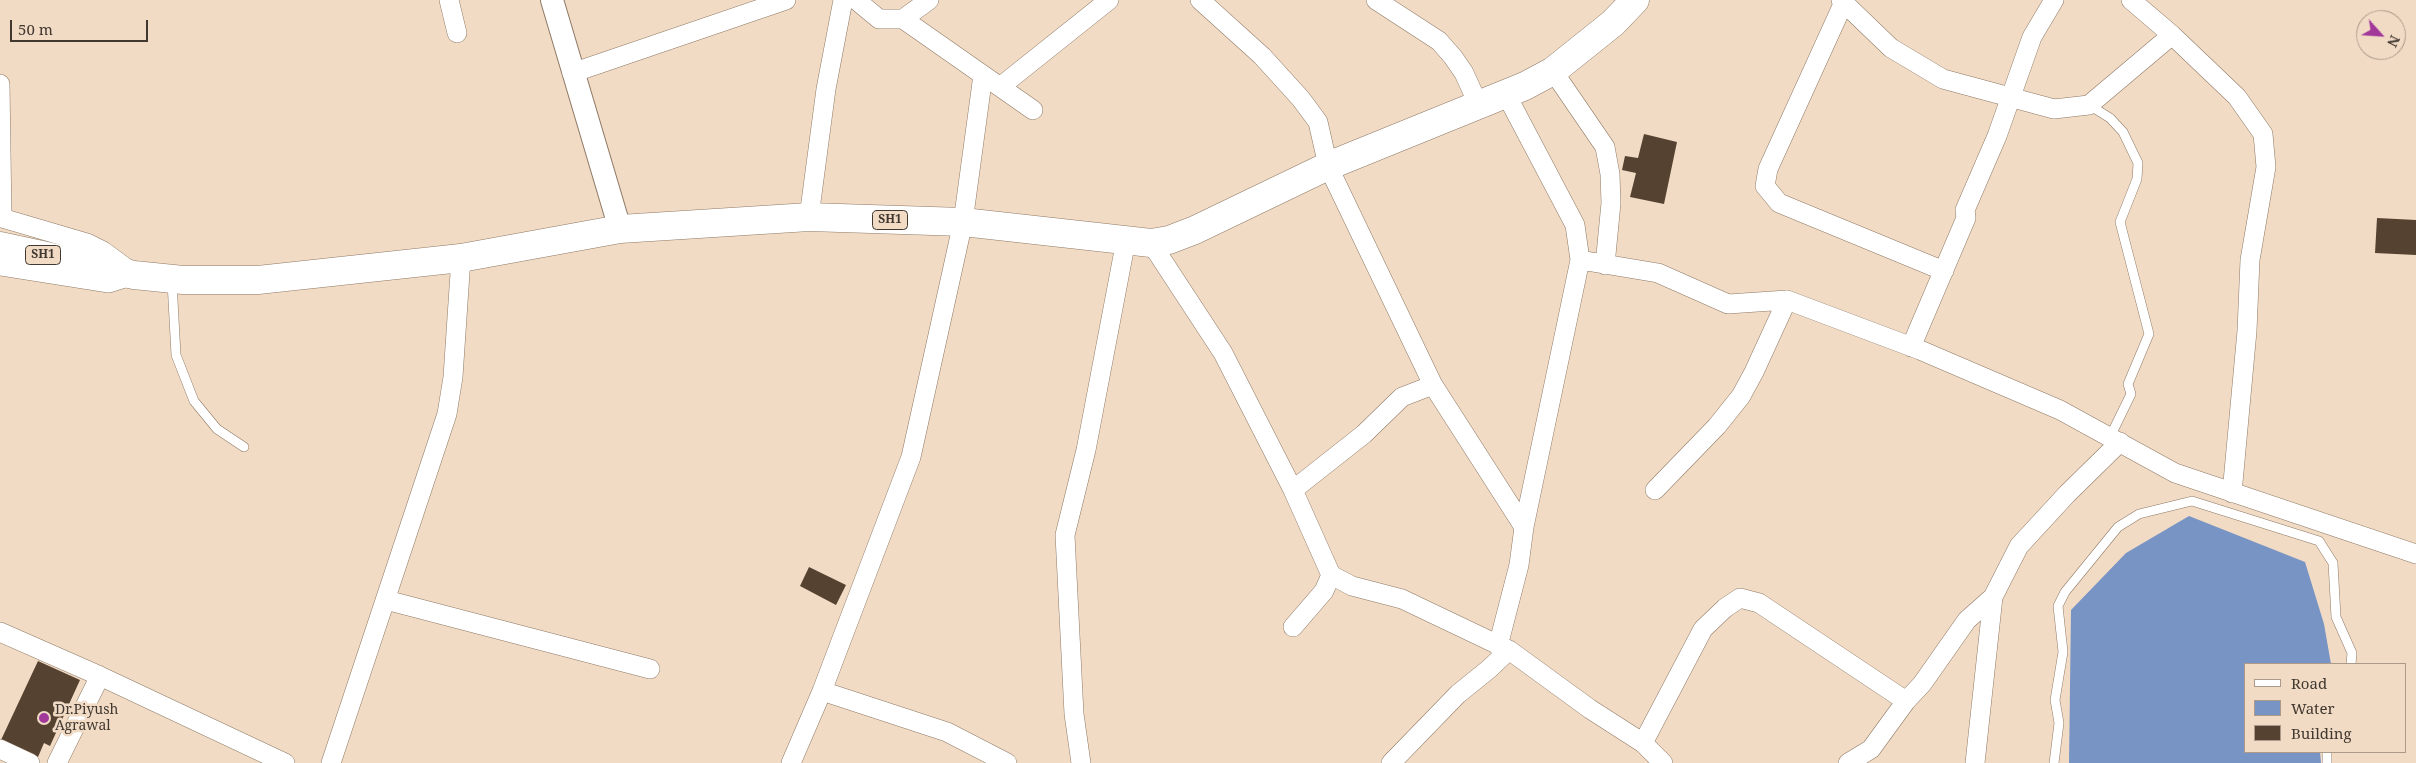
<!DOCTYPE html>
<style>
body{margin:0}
#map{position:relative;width:2416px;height:763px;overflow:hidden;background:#f1dbc5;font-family:"Noto Serif",serif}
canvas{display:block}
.legend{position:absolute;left:2244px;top:663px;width:162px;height:90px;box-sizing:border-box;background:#f1dbc5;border:1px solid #ab9a89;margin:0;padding:6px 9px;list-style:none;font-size:15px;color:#413830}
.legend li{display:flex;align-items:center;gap:10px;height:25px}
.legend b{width:25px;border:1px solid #ab9a89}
.north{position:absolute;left:2356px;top:10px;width:50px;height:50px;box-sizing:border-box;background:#f1dbc5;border:1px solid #ab9a89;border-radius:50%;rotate:116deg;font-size:14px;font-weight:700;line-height:20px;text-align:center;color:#413830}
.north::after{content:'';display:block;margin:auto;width:18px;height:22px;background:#a1389a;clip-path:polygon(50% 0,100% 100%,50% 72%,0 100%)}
.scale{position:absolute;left:10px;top:20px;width:138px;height:22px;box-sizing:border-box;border:2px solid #413830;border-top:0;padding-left:6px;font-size:15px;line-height:18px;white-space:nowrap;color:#413830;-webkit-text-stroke:4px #f1dbc5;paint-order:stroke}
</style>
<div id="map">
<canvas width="2416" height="763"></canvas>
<ul class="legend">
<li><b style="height:6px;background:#fff"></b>Road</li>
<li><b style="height:14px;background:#7894c4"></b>Water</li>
<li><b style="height:14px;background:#554230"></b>Building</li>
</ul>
<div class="north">N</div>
<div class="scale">50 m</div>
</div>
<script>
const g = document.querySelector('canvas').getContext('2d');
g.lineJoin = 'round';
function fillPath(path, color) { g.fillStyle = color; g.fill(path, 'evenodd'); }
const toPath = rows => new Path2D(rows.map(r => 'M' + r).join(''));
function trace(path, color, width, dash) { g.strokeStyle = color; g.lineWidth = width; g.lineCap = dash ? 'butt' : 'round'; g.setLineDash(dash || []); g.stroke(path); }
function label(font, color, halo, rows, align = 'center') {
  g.font = font + ' "Noto Serif",serif'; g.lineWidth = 5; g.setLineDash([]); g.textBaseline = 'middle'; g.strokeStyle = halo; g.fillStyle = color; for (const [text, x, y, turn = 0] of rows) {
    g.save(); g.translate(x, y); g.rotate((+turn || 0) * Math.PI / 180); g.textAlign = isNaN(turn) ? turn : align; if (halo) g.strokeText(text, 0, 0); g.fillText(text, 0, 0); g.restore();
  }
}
fillPath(toPath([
 [2189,516,2305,562,2324,624,2331,664,2245,664,2245,752,2320,752,2321,763,2069,763,2071,610,2126,553]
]), '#7894c4');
fillPath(toPath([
 [1644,134,1677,142,1664,204,1630,197,1636,173,1622,170,1625,156,1638,158],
 [2377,218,2416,220,2416,255,2375,253],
 [809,567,846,585,836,605,800,586],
 [38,661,80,680,50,746,44,743,38,757,1,740]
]), '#554230');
const service = toPath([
 [2089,105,2110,118,2123,132,2138,163,2137,179,2120,222,2149,334,2128,384,2131,394,2110,437],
 [172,282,176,355,194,401,217,429,244,447],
 [2327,752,2327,763],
 [2054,763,2059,723,2055,700,2063,652,2058,606,2065,592,2118,527,2139,514,2192,501,2319,541,2333,563,2336,617,2352,653,2351,664]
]);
const minor = toPath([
 [449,0,457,33],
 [856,0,879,19,903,19,929,0],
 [1200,0,1262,56,1301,99,1318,122,1328,166,1433,385,1524,527],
 [1376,0,1439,41,1453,57,1464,73,1478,104],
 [1841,0,1891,48,1943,79,2054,109,2089,105,2172,35],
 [2131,0,2172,35,2237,97,2263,134,2266,167,2250,260,2247,331,2232,493],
 [1844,2,1768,169,1765,186,1779,203,1944,271],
 [903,19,1033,110],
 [1553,71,1605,147,1610,174,1611,203,1605,265],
 [572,73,786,0],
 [0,84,2,218,87,243,103,251,130,271],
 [1000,87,1109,0],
 [1506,94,1575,225,1580,260],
 [809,217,826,89,843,0],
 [1151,243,1223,353,1293,490,1331,575],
 [0,266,109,283,128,277],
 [1911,347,1966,218,1965,210,1997,136,2032,37,2054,0],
 [1293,490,1364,434,1402,397,1433,385],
 [1655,490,1717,426,1741,396,1754,372,1787,300],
 [386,600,650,669],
 [1293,627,1324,591,1331,575,1352,586,1402,599,1509,650,1590,709,1643,743,1663,763],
 [0,632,100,676,285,763],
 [1498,646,1519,565,1524,527,1580,260,1658,273,1728,304,1787,300,1920,350,2060,410,2175,473,2416,554],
 [822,691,947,732,1007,763],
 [1643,743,1703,629,1725,608,1740,598,1759,603,1906,701],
 [0,749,30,763],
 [57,763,100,676],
 [331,763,447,414,453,377,461,258],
 [791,763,822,691,911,457,963,222,983,75],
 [1081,763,1074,714,1065,535,1086,450,1126,240],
 [1391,763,1458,694,1489,669,1509,650],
 [1848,763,1871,749,1906,701,1922,684,1967,620,1993,597],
 [1975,763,1993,597,2019,546,2067,494,2120,442]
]);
const tertiary = toPath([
 [552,0,620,229]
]);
const primary = toPath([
 [0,246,134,275,183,280,258,280,461,258,620,229,809,217,963,222,1151,243,1169,240,1195,230,1328,166,1525,86,1553,71,1613,23,1635,0]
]);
trace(service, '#8e7965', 10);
trace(minor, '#8e7965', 20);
trace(tertiary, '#8e7965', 24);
trace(primary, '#8e7965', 29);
trace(service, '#fff', 9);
trace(minor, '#fff', 19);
trace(tertiary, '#fff', 22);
trace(primary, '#fff', 28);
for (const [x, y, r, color] of [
 [44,718,6,"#a1389a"]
]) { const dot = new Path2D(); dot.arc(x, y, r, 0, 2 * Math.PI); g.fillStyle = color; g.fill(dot); trace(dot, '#f1dbc5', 2); }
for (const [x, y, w] of [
 [890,220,35],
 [43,255,35]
]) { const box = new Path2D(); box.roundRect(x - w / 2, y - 9.5, w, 19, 4); g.fillStyle = '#f1dbc5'; g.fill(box); trace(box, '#413830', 1); }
label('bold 12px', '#413830', null, [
 ["SH1",890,220],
 ["SH1",43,255]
]);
label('14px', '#413830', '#f1dbc5', [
 ["Dr.Piyush",55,710],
 ["Agrawal",55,726]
], 'left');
</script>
